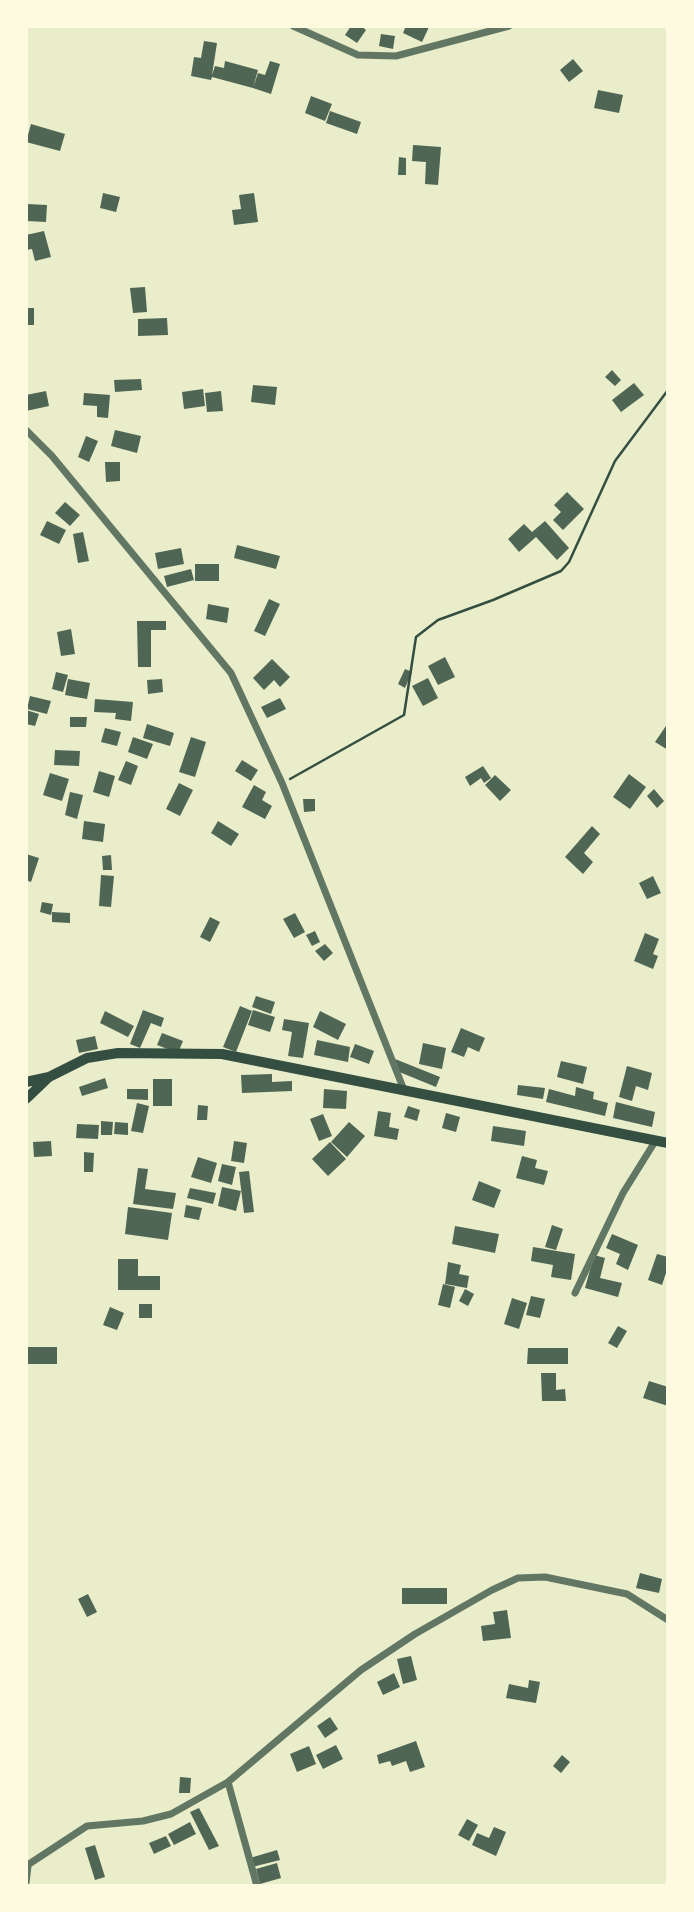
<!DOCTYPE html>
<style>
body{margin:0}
#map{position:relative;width:694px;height:1912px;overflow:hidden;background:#e9edc9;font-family:Overpass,sans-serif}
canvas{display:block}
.frame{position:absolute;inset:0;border:28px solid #fefae0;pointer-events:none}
</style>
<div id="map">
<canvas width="694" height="1912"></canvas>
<div class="frame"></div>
</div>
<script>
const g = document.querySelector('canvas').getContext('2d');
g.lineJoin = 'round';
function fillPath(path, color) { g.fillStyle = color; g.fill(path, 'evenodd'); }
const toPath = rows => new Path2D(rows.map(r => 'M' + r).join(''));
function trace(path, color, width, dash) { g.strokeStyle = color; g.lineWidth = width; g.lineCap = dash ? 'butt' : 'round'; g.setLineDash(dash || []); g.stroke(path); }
fillPath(toPath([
 [351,26,361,26,366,30,357,43,345,35],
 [406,26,427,26,429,27,422,42,403,33],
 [381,34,395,36,393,49,379,46],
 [204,41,217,43,212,75,215,66,224,68,225,61,258,70,253,88,212,77,211,80,191,76,194,57,201,58],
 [573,59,583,71,569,82,560,70],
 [270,61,280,64,271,94,253,88,258,73,265,75],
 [598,90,623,95,619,113,594,108],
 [311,96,332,104,325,121,305,113],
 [330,111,361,122,357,134,326,123],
 [31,124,65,134,60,151,26,142],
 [413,145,441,147,438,185,425,184,426,162,412,161],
 [399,157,406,158,406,175,398,175],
 [103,193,120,197,116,212,100,208],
 [254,193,258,222,234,225,232,210,241,209,239,195],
 [27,204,47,205,46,222,26,221],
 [44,231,51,257,35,261,32,249,26,250,26,235],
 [145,287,147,312,133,313,130,288],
 [26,308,34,308,34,325,26,325],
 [167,318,168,335,138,336,138,319],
 [612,370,621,380,615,386,605,377],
 [141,379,142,390,115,392,114,380],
 [634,383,644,395,621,412,612,400],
 [253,385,277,387,275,405,251,402],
 [203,389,205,406,184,409,182,392],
 [46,391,49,406,26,411,26,395],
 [221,391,223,411,207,412,205,393],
 [84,393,110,395,108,418,97,417,97,406,83,405],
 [115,430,141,436,137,453,111,446],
 [86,436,98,441,89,462,78,457],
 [105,462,120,462,120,481,106,482],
 [567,492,584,509,563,530,553,520,561,512,554,505],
 [65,502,80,515,70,526,55,513],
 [47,521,66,530,59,544,40,535],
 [545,521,569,548,557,560,536,537,519,552,508,539,524,524,532,532],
 [83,532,89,561,78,563,73,534],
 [237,545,280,556,276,569,234,558],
 [181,548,184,564,158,569,155,553],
 [195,564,219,564,219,581,195,581],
 [191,569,194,580,167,587,164,576],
 [269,599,280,604,265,636,254,631],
 [208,604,229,608,227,623,206,619],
 [137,621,166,621,166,630,151,630,151,667,138,667],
 [71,629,75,654,61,656,57,632],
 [445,657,455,677,438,685,428,666],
 [272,659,290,677,280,687,274,680,264,690,253,678],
 [405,669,412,672,405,688,398,684],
 [56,672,68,675,63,692,52,689],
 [428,678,438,698,423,706,412,686],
 [68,679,90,683,87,699,65,695],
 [162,679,163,692,148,694,147,680],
 [30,696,51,701,47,714,27,709],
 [280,698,286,709,267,718,261,707],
 [95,699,133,702,131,721,115,719,116,713,94,712],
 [26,710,39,714,35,726,26,724],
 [70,717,87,717,86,727,70,727],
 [668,723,668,750,655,742],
 [147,724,174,733,170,746,143,738],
 [105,728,121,732,117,746,101,742],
 [133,737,153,744,147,759,128,752],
 [191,737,206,742,195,777,179,772],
 [55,750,80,751,79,766,54,765],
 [242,760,258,770,251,781,235,771],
 [126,761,138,766,131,785,118,780],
 [483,766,491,778,484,783,481,778,470,786,465,777],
 [99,771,115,776,109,797,93,792],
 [50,773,69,779,62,801,43,795],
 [629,774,646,787,630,809,613,797],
 [495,775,511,790,500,801,485,785],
 [179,783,193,790,180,816,166,809],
 [254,785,266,792,262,800,272,806,265,819,242,807],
 [654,789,664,801,657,808,647,796],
 [70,792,83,795,77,819,65,815],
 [303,799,315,799,315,811,304,812],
 [84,821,105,824,103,842,82,839],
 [218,821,239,834,231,846,211,833],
 [592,826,600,834,584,853,593,862,583,874,565,857],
 [26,854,39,858,31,882,26,880],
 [111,855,112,870,103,870,102,856],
 [101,875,114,876,111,907,99,906],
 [653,876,661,893,647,899,639,883],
 [42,902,53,904,51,915,40,912],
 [52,912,70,913,70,923,52,922],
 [295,913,305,932,294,938,283,919],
 [210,917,220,922,210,942,200,937],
 [315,931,320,942,312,946,306,935],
 [645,933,659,939,653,954,658,956,653,969,634,961],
 [325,944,333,953,324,961,315,951],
 [256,996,275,1002,271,1014,252,1007],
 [240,1006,252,1011,236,1052,223,1047],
 [143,1010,164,1018,161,1027,151,1023,140,1048,130,1044],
 [253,1010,275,1017,270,1032,248,1025],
 [105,1011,134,1026,128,1037,100,1023],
 [320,1011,346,1024,338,1040,313,1027],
 [284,1019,309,1023,303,1058,288,1056,292,1032,282,1030],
 [461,1028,485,1038,479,1052,468,1047,464,1057,451,1052],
 [162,1033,183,1041,178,1053,157,1045],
 [95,1036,98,1049,79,1053,76,1040],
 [317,1040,350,1047,348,1062,314,1055],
 [423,1043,446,1048,442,1069,419,1064],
 [355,1044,374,1051,369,1064,350,1057],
 [395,1059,440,1077,436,1087,392,1069],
 [561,1061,587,1067,583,1084,557,1077],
 [627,1066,652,1073,648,1090,636,1086,632,1101,619,1097],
 [272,1074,272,1082,292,1081,292,1091,242,1093,241,1075],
 [105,1078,108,1088,82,1096,79,1087],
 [153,1079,172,1079,172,1106,153,1106],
 [518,1085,545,1088,543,1099,517,1095],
 [576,1087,594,1092,593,1099,608,1103,605,1116,546,1102,549,1089,575,1096],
 [127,1089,148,1089,148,1100,127,1099],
 [324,1089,347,1091,346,1109,323,1108],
 [616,1102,655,1112,652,1127,613,1118],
 [137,1103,149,1106,143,1133,131,1131],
 [198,1105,208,1106,207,1120,197,1120],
 [408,1106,420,1110,417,1121,404,1117],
 [378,1111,391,1113,389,1127,399,1129,397,1140,374,1136],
 [446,1113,460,1117,456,1132,442,1128],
 [323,1114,332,1136,319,1141,310,1119],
 [101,1121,113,1122,112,1135,101,1135],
 [115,1122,128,1123,128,1135,114,1134],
 [349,1122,365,1136,347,1157,331,1142],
 [77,1124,99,1125,98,1139,76,1138],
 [493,1126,526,1131,524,1146,491,1141],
 [51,1141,52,1156,34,1157,33,1142],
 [234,1141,247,1143,244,1163,231,1161],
 [330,1142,346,1159,328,1176,312,1159],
 [84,1152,94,1153,93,1172,84,1172],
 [522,1156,537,1160,535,1168,548,1171,544,1185,516,1178],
 [198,1157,217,1163,211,1183,191,1177],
 [222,1164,236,1167,232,1185,218,1181],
 [138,1168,148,1169,145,1189,176,1193,173,1209,133,1204],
 [249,1171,254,1212,244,1213,239,1172],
 [479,1181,501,1190,494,1208,472,1200],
 [222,1187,241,1191,236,1211,218,1206],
 [190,1188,216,1193,213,1204,187,1198],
 [186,1205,202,1208,199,1220,184,1217],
 [128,1207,172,1213,168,1240,125,1234],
 [552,1225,563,1229,556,1250,545,1247],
 [455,1226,499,1234,495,1253,452,1244],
 [612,1234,638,1245,628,1270,616,1264,620,1254,606,1248],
 [533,1247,575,1254,571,1280,551,1277,553,1265,531,1261],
 [657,1254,668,1257,668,1267,662,1285,648,1280],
 [594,1255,605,1258,600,1278,622,1283,618,1297,585,1288],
 [118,1259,138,1259,138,1276,160,1276,160,1290,118,1290],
 [448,1262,461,1265,459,1274,469,1276,467,1288,445,1284],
 [443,1284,455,1287,450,1308,438,1305],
 [465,1289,474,1294,468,1306,459,1301],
 [531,1296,545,1299,540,1318,526,1315],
 [512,1298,527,1303,519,1329,504,1324],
 [139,1304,152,1304,152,1318,139,1318],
 [110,1307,124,1313,117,1330,103,1325],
 [618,1326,627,1331,617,1348,608,1343],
 [26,1347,57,1347,57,1364,26,1364],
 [528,1348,568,1348,568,1364,527,1364],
 [541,1373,556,1373,556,1390,565,1389,566,1401,542,1401],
 [649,1381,668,1387,668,1406,643,1398],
 [640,1573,662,1579,659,1593,636,1588],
 [402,1588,447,1588,447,1604,402,1604],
 [88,1594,97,1612,87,1617,78,1599],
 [507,1610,511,1638,483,1641,481,1626,495,1624,493,1612],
 [411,1656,417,1680,403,1684,397,1659],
 [394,1673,400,1687,383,1695,377,1682],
 [529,1680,540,1682,536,1703,506,1698,509,1684,528,1688],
 [330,1717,338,1729,325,1738,317,1726],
 [416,1741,425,1767,410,1772,406,1761,392,1766,390,1761,379,1764,377,1755],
 [336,1745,343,1759,323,1769,316,1755],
 [309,1746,316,1764,297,1772,290,1754],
 [562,1755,570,1762,561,1773,553,1766],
 [180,1777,191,1778,190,1793,179,1793],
 [199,1808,219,1846,209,1850,190,1812],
 [467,1819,478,1825,469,1841,458,1835],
 [190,1822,196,1834,174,1845,168,1834],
 [494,1827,506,1832,496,1856,472,1845,477,1833,489,1838],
 [166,1836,171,1846,154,1854,149,1843],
 [95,1845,105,1877,95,1880,85,1848],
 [277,1850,280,1860,252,1867,250,1858],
 [277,1863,281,1878,260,1884,256,1869]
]), '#4f6655');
trace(toPath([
 [290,779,404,715,416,637,438,620,493,600,561,571,569,562,615,461,668,390]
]), '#344e41', 2.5);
trace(toPath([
 [293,26,358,55,396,56,509,26],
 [26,430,52,456,231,673,282,783,404,1090],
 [575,1293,623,1193,656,1140],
 [228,1782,257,1886],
 [26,1866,87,1826,143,1821,171,1814,228,1782,361,1670,415,1634,492,1590,518,1578,545,1577,627,1594,668,1620],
 [26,1883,28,1866]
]), '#617663', 7);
trace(toPath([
 [26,1082,49,1077,87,1058,118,1053,222,1054,668,1143],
 [26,1099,49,1077]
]), '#344e41', 10);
</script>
